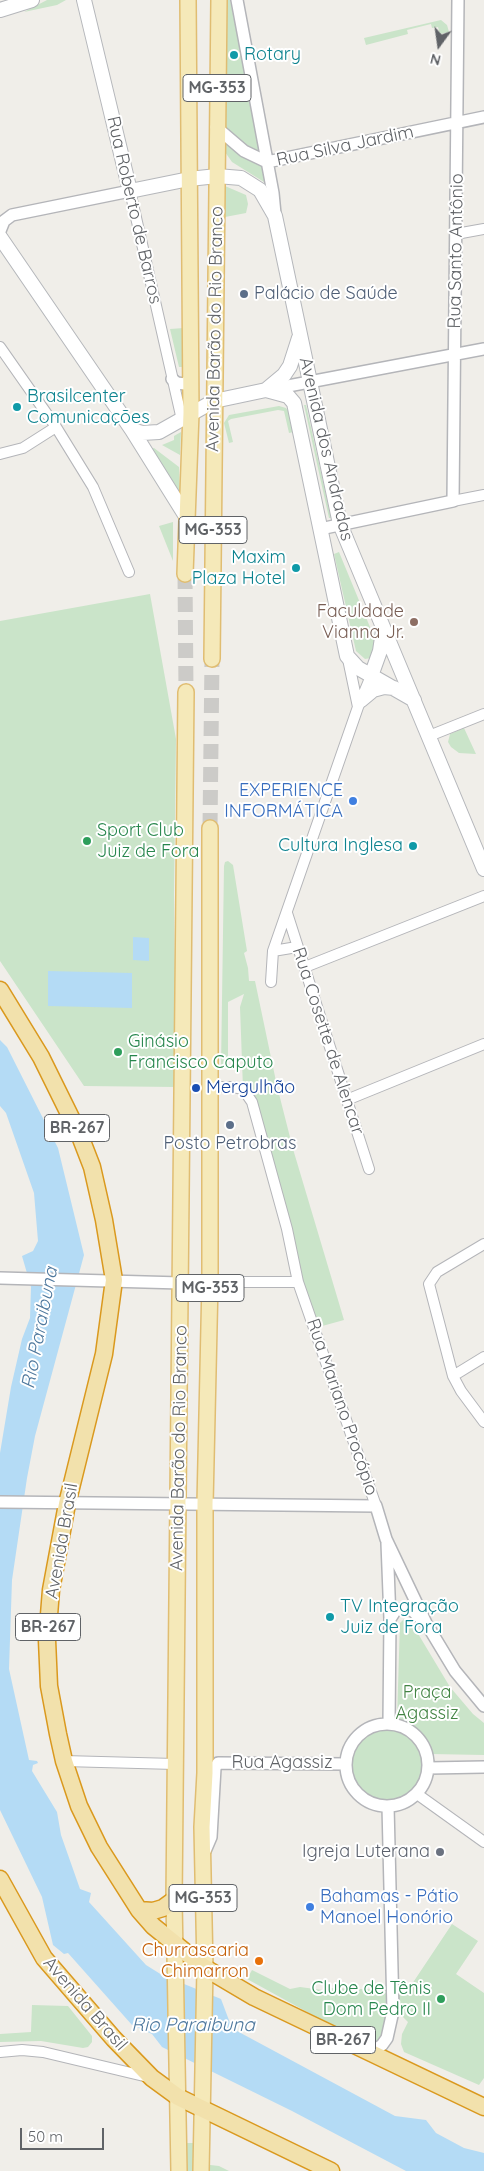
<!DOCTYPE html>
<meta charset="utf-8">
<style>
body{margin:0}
#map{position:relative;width:484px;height:2171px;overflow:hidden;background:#f0eee9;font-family:Quicksand,sans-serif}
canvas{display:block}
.north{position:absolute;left:414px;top:20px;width:50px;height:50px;-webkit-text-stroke:4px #fff;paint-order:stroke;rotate:194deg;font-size:14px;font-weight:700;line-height:20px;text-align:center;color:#606367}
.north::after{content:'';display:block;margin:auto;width:18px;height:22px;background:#606367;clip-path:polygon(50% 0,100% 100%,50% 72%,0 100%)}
.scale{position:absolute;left:20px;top:2128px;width:84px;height:22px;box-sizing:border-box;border:2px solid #606367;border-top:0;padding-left:6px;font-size:15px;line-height:18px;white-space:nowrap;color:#606367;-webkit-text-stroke:4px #fff;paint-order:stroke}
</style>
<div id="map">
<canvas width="484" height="2171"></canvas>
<div class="north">N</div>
<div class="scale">50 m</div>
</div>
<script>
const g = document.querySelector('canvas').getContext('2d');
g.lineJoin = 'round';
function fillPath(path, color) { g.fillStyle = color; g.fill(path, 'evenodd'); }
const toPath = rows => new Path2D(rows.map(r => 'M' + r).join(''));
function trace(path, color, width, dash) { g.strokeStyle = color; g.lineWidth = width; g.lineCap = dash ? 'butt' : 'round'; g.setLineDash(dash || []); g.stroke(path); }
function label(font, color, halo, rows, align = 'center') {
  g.font = font + ' Quicksand,sans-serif'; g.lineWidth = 4; g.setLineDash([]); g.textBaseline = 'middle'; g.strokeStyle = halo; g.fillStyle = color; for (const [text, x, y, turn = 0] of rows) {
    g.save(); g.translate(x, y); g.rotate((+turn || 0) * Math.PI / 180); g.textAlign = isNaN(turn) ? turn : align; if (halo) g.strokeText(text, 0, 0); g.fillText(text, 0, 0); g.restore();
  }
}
fillPath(toPath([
 [47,0,66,0,57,5,24,12],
 [226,0,230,0,262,152,251,150,236,139,225,126],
 [441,20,447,25,449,32,440,34,438,27,432,28,431,24,407,30,408,34,366,45,364,38],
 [224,137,265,167,268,179,264,182,232,162,225,152],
 [225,186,246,195,248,204,246,213,225,217],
 [184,328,185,367,179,367,170,329],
 [304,405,306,405,331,518,329,518],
 [279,406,286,408,290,413,294,432,289,433,284,411,278,410,231,419,228,421,233,442,229,443,224,423,229,415],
 [181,432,180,455,162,445,174,440,174,436],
 [154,448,179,467,180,493,150,449],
 [173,522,173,561,159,526],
 [339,552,377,644,371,658,365,659,356,651,334,554],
 [150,594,176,739,174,894,176,1087,84,1086,0,961,0,621],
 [464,728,476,754,459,753,451,747,448,742,450,734],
 [228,861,233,865,247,951,244,953,248,968,249,981,255,981,277,1086,293,1149,344,1320,315,1328,243,1089,240,1007,244,994,228,1002,228,1066,221,1067,224,866,225,862],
 [404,1619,411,1622,450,1687,473,1714,484,1723,484,1755,430,1754,425,1742,418,1734,428,1755,429,1767,426,1782,417,1794,409,1801,385,1808,371,1806,352,1792,344,1779,341,1763,344,1748,356,1730,374,1721,395,1720,397,1718,400,1623],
 [452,1924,478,1941,456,1974,484,1993,484,2078,479,2085,404,2052,401,2044,402,2034,408,2022,401,2015,398,1989,408,1990],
 [252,1970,290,1989,300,1987,330,1991,330,1988,389,1990,391,2012,383,2041,371,2047,247,1979],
 [32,2005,68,2006,92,2036,92,2042,88,2047,83,2048,41,2041,0,2042,0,2034,31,2032],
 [187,2143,193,2143,193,2171,187,2171],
 [202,2164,219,2166,229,2171,202,2171]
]), '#cae4c9');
fillPath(toPath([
 [133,937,149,938,149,961,133,960],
 [48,971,132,973,132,1008,48,1006],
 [0,1040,7,1047,58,1148,84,1255,35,1436,27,1478,12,1580,9,1669,29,1760,37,1761,38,1763,33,1765,32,1771,57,1812,61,1835,80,1889,91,1893,89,1902,146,1965,162,1975,221,1999,230,2023,237,2031,395,2116,426,2120,436,2133,464,2148,484,2153,484,2171,406,2171,292,2111,162,2047,152,2034,132,2025,68,1953,64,1954,53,1945,42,1897,0,1810,0,1453,11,1387,22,1339,30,1318,31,1287,22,1256,33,1251,38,1241,34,1193,6,1113,0,1106]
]), '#b4dbf5');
trace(toPath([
 [185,574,186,692],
 [210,828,212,659]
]), '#cccbc8', 15, [15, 8]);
const minor = toPath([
 [130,191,182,420],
 [456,234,484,229],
 [0,347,56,427,93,487,129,572],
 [0,454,23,448,56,427],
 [453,501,484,495],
 [348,659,358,707],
 [429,736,484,714],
 [287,913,369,1169],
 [273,951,297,947],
 [305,967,484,896],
 [271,982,273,951,358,707,371,676],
 [211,1087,233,1087,243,1089,252,1102,287,1229,298,1282,376,1506],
 [349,1099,484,1044],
 [484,1244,437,1272,429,1284,453,1376,461,1391,484,1422],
 [210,1282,298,1282],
 [453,1376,484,1357],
 [64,1761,175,1764],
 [417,1794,484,1842],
 [0,2052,22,2050,43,2052,148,2077]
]);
const tertiary = toPath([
 [237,0,273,193,275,214],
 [216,127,244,151,267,162,484,117],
 [0,231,4,221,12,215,130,191],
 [172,379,177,383,185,384,191,377],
 [267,390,484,349],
 [320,529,453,501,458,0],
 [0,1278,181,1283],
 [0,1502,376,1506,386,1539,426,1623,455,1671,484,1706],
 [387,1543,390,1619,389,1723],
 [390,1619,395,1611,404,1608,413,1611,422,1620],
 '346 1765a41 41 0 1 1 82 0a41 41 0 1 1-82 0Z',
 [429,1768,484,1767],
 [205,1851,211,1837,215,1768,218,1763,346,1764],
 [370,2053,382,2045,387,2038,393,2011,388,1806]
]);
const secondary = toPath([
 [84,0,130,191,189,179,217,176,241,178,260,190,275,216,340,524,484,869],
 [0,10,32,0],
 [0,237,132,430,187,518],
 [266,390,284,375,290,366,299,338],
 [132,430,142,433,159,432,214,401,266,390,288,396,294,403,347,656,358,668,414,700],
 [371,676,380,651,383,631],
 [361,700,373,690,384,687,394,688]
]);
const primary = toPath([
 [185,574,191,413,188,0],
 [212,659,219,0],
 [179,2171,174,1900,186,692],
 [201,2171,205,1968,202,1827,205,1773,205,1504,210,1282,210,828]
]);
const trunk = toPath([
 [0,990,41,1057,80,1136,92,1167,104,1220,114,1280,104,1354,67,1504,51,1590,47,1640,49,1686,58,1734,64,1761,79,1806,99,1847,139,1910,153,1926,205,1968,254,1997,484,2107],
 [0,1879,44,1958,114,2039,152,2078,178,2097,331,2171],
 [139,1910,153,1911,163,1908,174,1900]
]);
trace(minor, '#b4b5b9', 12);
trace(tertiary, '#b4b5b9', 14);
trace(secondary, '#b5b7bb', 16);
trace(primary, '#e0bd72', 18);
trace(trunk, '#da991e', 19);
trace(minor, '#fff', 10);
trace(tertiary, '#fff', 11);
trace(secondary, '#fff', 14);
trace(primary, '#f5e9b9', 15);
trace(trunk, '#f2e1ac', 16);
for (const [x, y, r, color] of [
 [234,55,5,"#0f9aa8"],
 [244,294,5,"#5c6f8a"],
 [17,407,5,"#0f9aa8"],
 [296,568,5,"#0f9aa8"],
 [414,622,5,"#8d6e63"],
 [353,801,5,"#3f7fe0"],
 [87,841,5,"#2e9e5b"],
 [413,846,5,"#0f9aa8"],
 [118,1052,5,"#2e9e5b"],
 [196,1088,5,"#1a4fb4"],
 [230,1125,5,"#5c6f8a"],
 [330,1617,5,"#0f9aa8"],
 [440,1852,5,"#6b7280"],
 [310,1907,5,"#3f7fe0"],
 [259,1961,5,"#e8710a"],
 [441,1999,5,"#2e9e5b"]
]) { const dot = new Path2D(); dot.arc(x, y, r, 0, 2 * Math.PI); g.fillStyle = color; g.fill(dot); trace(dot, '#fff', 2); }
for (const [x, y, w] of [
 [217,88,68],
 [213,530,68],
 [77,1128,65],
 [210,1288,68],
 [48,1627,65],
 [203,1898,68],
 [343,2040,65]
]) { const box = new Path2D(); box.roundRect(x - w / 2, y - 13.5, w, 27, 4); g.fillStyle = '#fff'; g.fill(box); trace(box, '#606367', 1); }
label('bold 16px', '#606367', null, [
 ["MG-353",217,88],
 ["MG-353",213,530],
 ["BR-267",77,1128],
 ["MG-353",210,1288],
 ["BR-267",48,1627],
 ["MG-353",203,1898],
 ["BR-267",343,2040]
]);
label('18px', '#0d838f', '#fff', [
 ["Rotary",244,55],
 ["Brasilcenter",27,397],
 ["Comunicações",27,418],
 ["Maxim",286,558,"right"],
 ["Plaza Hotel",286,579,"right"],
 ["Cultura Inglesa",403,846,"right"],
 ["TV Integração",340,1607],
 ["Juiz de Fora",340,1628]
], 'left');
label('18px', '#606367', '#fff', [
 ["Rua Silva Jardim",345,146,-12],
 ["Rua Roberto de Barros",134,210,77],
 ["Rua Santo Antônio",456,251,-89],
 ["Avenida Barão do Rio Branco",215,329,-89],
 ["Avenida dos Andradas",326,449,77],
 ["Rua Cosette de Alencar",328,1041,72],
 ["Rua Mariano Procópio",342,1407,71],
 ["Avenida Barão do Rio Branco",179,1448,-89],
 ["Avenida Brasil",62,1541,-80],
 ["Rua Agassiz",282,1763],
 ["Avenida Brasil",85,2004,49]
]);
label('18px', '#4e5e75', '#fff', [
 ["Palácio de Saúde",254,294],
 ["Posto Petrobras",230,1144,"center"]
], 'left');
label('18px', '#785e54', '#fff', [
 ["Faculdade",404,612],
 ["Vianna Jr.",404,633]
], 'right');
label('18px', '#366cbe', '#fff', [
 ["EXPERIENCE",343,791],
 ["INFORMÁTICA",343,812],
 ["Bahamas - Pátio",320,1897,"left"],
 ["Manoel Honório",320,1918,"left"]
], 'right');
label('18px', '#27864d', '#fff', [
 ["Sport Club",97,831],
 ["Juiz de Fora",97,852],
 ["Ginásio",128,1042],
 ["Francisco Caputo",128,1063],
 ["Clube de Tênis",431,1989,"right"],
 ["Dom Pedro II",431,2010,"right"]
], 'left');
label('18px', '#164399', '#fff', [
 ["Mergulhão",206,1088]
], 'left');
label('18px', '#428343', '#fff', [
 ["Praça",427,1693],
 ["Agassiz",427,1714]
]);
label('18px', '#5b616d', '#fff', [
 ["Igreja Luterana",430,1852]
], 'right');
label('18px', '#c56008', '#fff', [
 ["Churrascaria",249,1951],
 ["Chimarron",249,1972]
], 'right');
label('italic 19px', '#4e789d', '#fff', [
 ["Rio Paraibuna",40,1328,-79],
 ["Rio Paraibuna",193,2025]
]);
</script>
